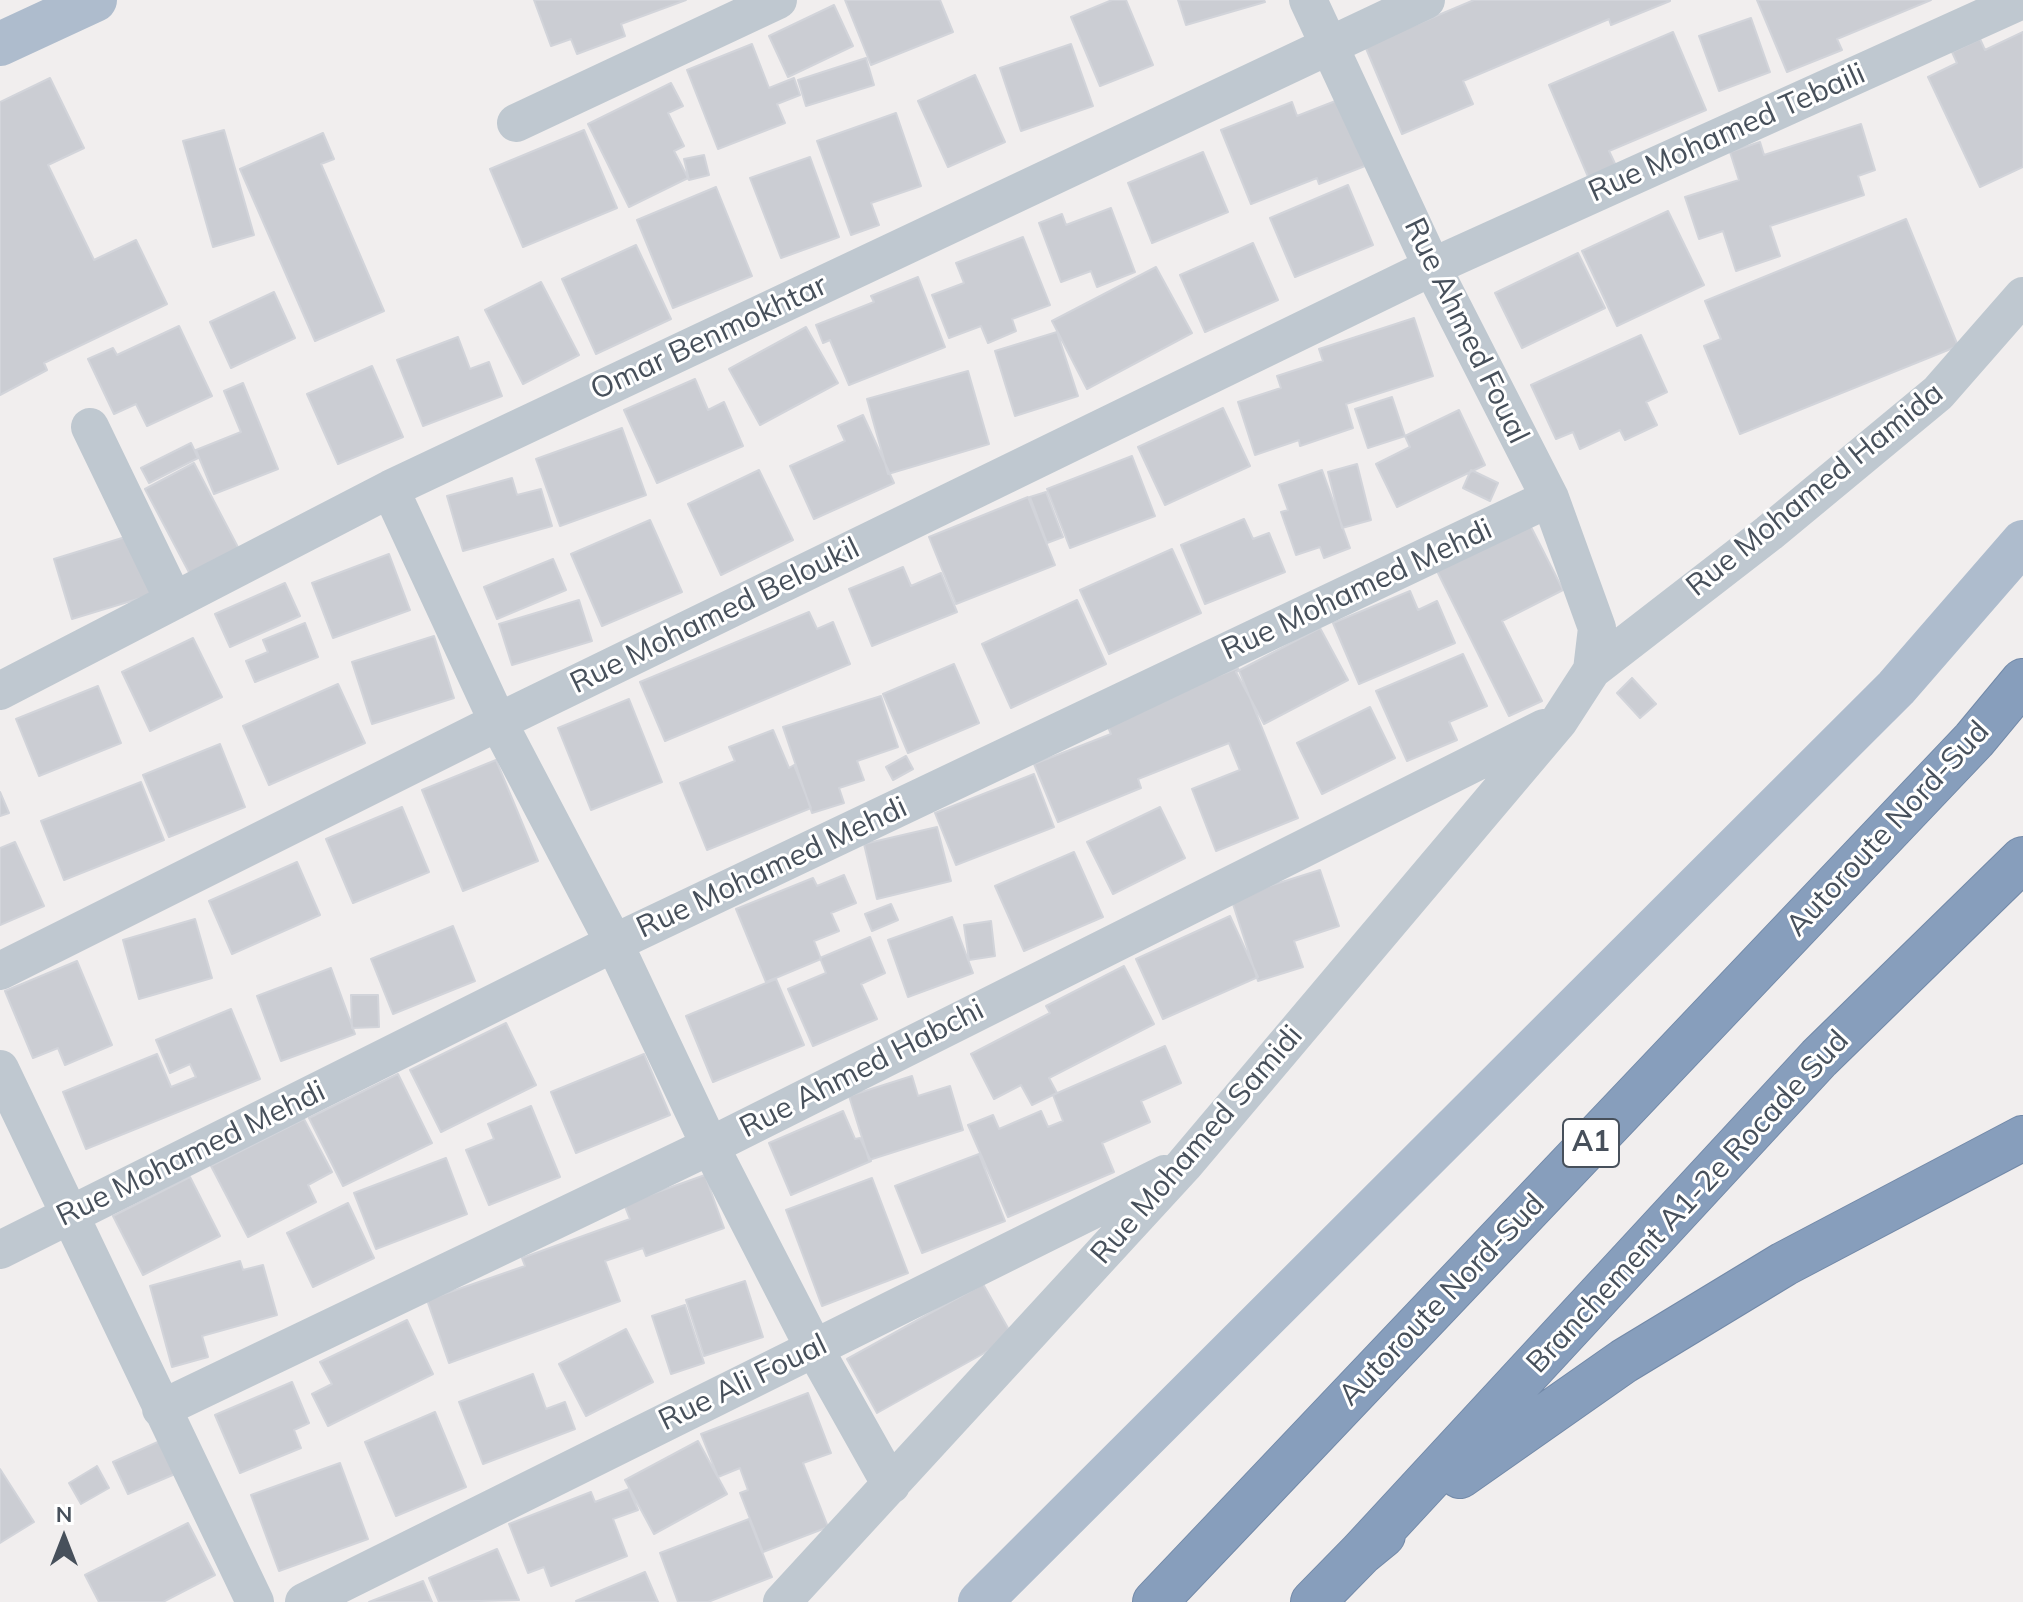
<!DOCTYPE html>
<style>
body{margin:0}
#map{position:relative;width:2023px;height:1602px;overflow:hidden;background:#f1eeee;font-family:Mulish,sans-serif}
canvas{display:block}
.north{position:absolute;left:24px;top:1498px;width:80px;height:80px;-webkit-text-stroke:6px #fff;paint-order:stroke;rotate:0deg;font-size:22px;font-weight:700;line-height:32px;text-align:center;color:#47505b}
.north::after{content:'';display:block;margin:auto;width:28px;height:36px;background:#47505b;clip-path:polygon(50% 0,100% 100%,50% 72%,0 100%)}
</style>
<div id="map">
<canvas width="2023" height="1602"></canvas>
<div class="north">N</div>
</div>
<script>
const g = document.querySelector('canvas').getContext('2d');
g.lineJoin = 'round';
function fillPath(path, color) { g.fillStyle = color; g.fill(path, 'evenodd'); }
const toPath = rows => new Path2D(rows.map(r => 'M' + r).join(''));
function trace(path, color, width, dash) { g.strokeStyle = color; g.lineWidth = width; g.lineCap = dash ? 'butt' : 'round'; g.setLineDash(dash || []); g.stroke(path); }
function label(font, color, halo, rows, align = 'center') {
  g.font = font + ' Mulish,sans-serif'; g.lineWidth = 6; g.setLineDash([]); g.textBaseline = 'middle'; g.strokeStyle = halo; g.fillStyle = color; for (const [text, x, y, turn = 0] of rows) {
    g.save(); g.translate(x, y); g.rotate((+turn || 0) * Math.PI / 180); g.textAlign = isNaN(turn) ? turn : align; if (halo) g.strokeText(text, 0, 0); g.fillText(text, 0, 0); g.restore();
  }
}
const building = toPath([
 [534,0,686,0,621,24,625,36,577,54,571,39,551,46,534,0],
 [845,0,940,0,953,32,871,65,845,0],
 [1112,0,1126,0,1153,65,1100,86,1071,17,1112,0],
 [1178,0,1264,0,1265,2,1186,25,1178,0],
 [1474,0,1670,0,1670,1,1611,25,1609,19,1463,81,1473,104,1402,134,1365,46,1474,0],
 [1757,0,1931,0,1837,39,1842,50,1787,72,1757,0],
 [834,5,853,46,788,77,769,36,834,5],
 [1751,18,1770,72,1719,91,1699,36,1751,18],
 [1673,32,1706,110,1609,151,1620,174,1592,186,1549,85,1673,32],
 [2023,32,2023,167,1980,187,1928,77,1957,63,1952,52,1980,39,1985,50,2023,32],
 [752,44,769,88,794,78,800,95,777,104,785,123,718,149,687,70,752,44],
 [1071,44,1093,106,1021,131,1000,68,1071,44],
 [866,58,874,85,806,106,798,80,866,58],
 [975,75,1005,142,948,167,918,101,975,75],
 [50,78,84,148,48,165,94,260,136,240,167,304,44,363,47,370,0,395,0,102,50,78],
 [671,83,683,106,668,113,684,146,674,151,688,178,629,207,588,124,671,83],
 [1338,100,1365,166,1319,184,1317,178,1251,204,1221,130,1292,102,1297,116,1338,100],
 [896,113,921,186,871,203,879,225,851,235,817,141,896,113],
 [1861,124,1875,170,1858,176,1864,195,1770,226,1780,256,1736,271,1723,231,1699,239,1685,197,1739,180,1730,152,1760,142,1764,155,1861,124],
 [224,130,254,235,213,247,183,141,224,130],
 [584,130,617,208,523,247,490,169,584,130],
 [323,133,334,159,321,164,384,311,315,341,240,169,323,133],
 [1203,152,1228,212,1152,243,1128,183,1203,152],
 [704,155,709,175,689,180,684,159,704,155],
 [810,157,839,237,781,258,750,178,810,157],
 [1348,185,1373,245,1295,277,1270,218,1348,185],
 [716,187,752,276,673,308,637,220,716,187],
 [1111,208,1135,272,1097,287,1091,271,1061,282,1039,223,1062,214,1066,225,1111,208],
 [1668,211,1704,285,1617,326,1582,251,1668,211],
 [1906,219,1958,346,1740,434,1704,346,1721,339,1705,301,1906,219],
 [1023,237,1050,305,1012,319,1016,331,988,343,981,326,949,338,932,295,964,283,956,263,1023,237],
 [1253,243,1278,300,1205,332,1180,275,1253,243],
 [636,245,671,319,596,354,562,279,636,245],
 [1578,253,1605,308,1522,348,1495,293,1578,253],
 [1156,267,1192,333,1087,389,1052,321,1156,267],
 [918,277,945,347,849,385,830,340,823,343,816,325,874,302,871,296,918,277],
 [541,282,579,355,523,384,485,310,541,282],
 [274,292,295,338,231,368,210,322,274,292],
 [1414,318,1433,376,1346,404,1353,428,1300,446,1299,440,1255,455,1238,402,1281,388,1277,376,1323,361,1319,349,1414,318],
 [179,326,212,396,147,426,136,404,114,414,88,359,113,348,117,355,179,326],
 [806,327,838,383,760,425,729,369,806,327],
 [1057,332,1078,396,1015,416,995,351,1057,332],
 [1641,335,1667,392,1646,402,1657,425,1625,440,1620,430,1580,449,1573,432,1556,439,1531,385,1641,335],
 [458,337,470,369,489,362,502,396,423,426,397,360,458,337],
 [372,366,403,437,338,464,307,394,372,366],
 [968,371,989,444,888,474,867,399,968,371],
 [695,379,708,410,724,402,743,446,657,483,624,410,695,379],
 [243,383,278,469,214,494,196,450,241,432,224,391,243,383],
 [1392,397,1405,436,1368,448,1355,409,1392,397],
 [1223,408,1250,466,1165,505,1138,447,1223,408],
 [1459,410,1485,465,1397,507,1376,464,1410,447,1405,436,1459,410],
 [863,415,894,483,814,519,790,466,845,441,838,426,863,415],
 [622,428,646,495,560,526,536,459,622,428],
 [191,443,198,458,149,483,141,468,191,443],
 [1132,456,1155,516,1070,548,1047,489,1132,456],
 [194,463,241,553,192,578,145,489,194,463],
 [1357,464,1371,520,1342,528,1328,472,1357,464],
 [759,470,793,540,721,575,688,504,759,470],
 [1322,470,1350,548,1324,558,1320,547,1296,555,1281,512,1288,510,1279,485,1322,470],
 [1471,470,1498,483,1490,501,1463,488,1471,470],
 [512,478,517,495,541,489,552,526,463,551,447,496,512,478],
 [1046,492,1063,537,1047,543,1030,497,1046,492],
 [1028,497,1055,565,956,604,929,537,1028,497],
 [1244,519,1253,539,1269,533,1285,572,1205,604,1181,545,1244,519],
 [650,520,682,592,602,626,571,554,650,520],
 [1530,525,1563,590,1502,621,1542,701,1509,716,1437,571,1530,525],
 [135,534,154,594,72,619,54,559,135,534],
 [1172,549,1201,613,1109,654,1080,590,1172,549],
 [389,554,410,610,333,638,312,583,389,554],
 [553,559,566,590,497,619,484,587,553,559],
 [903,567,911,586,941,573,957,612,872,646,849,589,903,567],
 [285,583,300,616,230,647,215,614,285,583],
 [1410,591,1418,610,1437,601,1455,643,1359,684,1333,623,1410,591],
 [579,600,592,641,512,665,499,624,579,600],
 [1077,600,1106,664,1011,708,982,644,1077,600],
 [809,612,817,629,833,622,850,664,665,741,640,682,809,612],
 [305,623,318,657,255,682,246,661,268,652,263,640,305,623],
 [1320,628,1348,680,1264,724,1236,672,1320,628],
 [434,636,454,698,372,724,352,662,434,636],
 [193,638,222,697,150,731,122,672,193,638],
 [1463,654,1487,706,1449,722,1457,740,1407,761,1376,691,1463,654],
 [954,664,979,723,908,753,883,694,954,664],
 [1238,668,1298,818,1216,851,1192,789,1240,770,1229,743,1138,779,1141,788,1058,822,1034,764,1111,734,1105,720,1238,668],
 [1632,678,1656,704,1640,718,1617,693,1632,678],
 [338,684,365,743,269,785,243,726,338,684],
 [98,686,121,743,39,776,16,719,98,686],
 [881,696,898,747,857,761,864,780,839,788,844,803,812,813,783,727,881,696],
 [629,699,662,782,591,810,558,728,629,699],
 [1370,707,1395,758,1322,794,1297,743,1370,707],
 [773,730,789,768,794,765,811,808,707,850,680,783,735,761,729,747,773,730],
 [220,744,245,807,169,837,143,775,220,744],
 [906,756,913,769,893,780,886,767,906,756],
 [496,760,538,861,463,891,422,790,496,760],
 [1034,774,1054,827,956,865,935,813,1034,774],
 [141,782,164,840,64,880,41,821,141,782],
 [0,792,9,813,0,816,0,792],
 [402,807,429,872,353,903,326,839,402,807],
 [1160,807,1185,858,1113,894,1087,842,1160,807],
 [937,827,951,881,877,899,864,844,937,827],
 [15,842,44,906,0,925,0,848,15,842],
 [1074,852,1103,917,1024,951,995,886,1074,852],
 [297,862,320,915,232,954,209,901,297,862],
 [1320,870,1339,926,1294,941,1303,967,1258,981,1231,898,1320,870],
 [844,875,856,903,831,913,839,931,814,941,821,959,766,982,736,909,813,878,817,886,844,875],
 [891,904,898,920,872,931,865,914,891,904],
 [1230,916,1258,977,1163,1019,1136,959,1230,916],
 [952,917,973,973,908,997,888,940,952,917],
 [195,919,212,978,139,999,123,940,195,919],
 [991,921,995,956,969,960,964,925,991,921],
 [453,926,475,981,393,1014,371,959,453,926],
 [870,937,885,973,861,984,877,1019,813,1046,788,989,826,973,820,958,870,937],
 [77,961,112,1045,65,1065,58,1048,33,1058,5,991,77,961],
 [1124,966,1154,1024,1049,1078,1057,1093,1032,1105,1021,1085,994,1099,971,1054,1050,1013,1046,1006,1124,966],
 [331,968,355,1034,281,1061,257,996,331,968],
 [776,979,804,1045,713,1082,686,1016,776,979],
 [351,995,378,995,379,1027,352,1028,351,995],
 [231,1009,260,1079,86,1149,63,1092,157,1054,171,1087,196,1077,190,1064,170,1073,156,1040,231,1009],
 [506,1023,536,1085,441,1132,410,1070,506,1023],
 [1165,1046,1181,1083,1141,1101,1150,1122,1102,1143,1114,1172,1008,1217,968,1125,993,1115,999,1129,1041,1111,1048,1127,1063,1121,1053,1095,1165,1046],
 [644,1054,670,1115,576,1153,551,1092,644,1054],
 [398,1074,432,1143,343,1186,309,1118,398,1074],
 [912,1076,918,1096,950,1086,963,1130,869,1160,849,1096,912,1076],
 [531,1106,560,1177,489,1205,466,1150,494,1139,488,1124,531,1106],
 [843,1111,855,1139,860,1138,871,1161,791,1195,769,1143,843,1111],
 [304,1119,332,1172,308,1185,316,1202,248,1237,211,1166,304,1119],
 [979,1154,1005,1221,922,1253,895,1186,979,1154],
 [446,1158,467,1214,376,1249,354,1193,446,1158],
 [705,1175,724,1228,646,1256,643,1248,605,1261,620,1301,449,1363,427,1300,525,1266,522,1258,630,1219,624,1204,705,1175],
 [190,1177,220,1236,143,1275,113,1216,190,1177],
 [872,1178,908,1273,822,1306,786,1210,872,1178],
 [348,1203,374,1258,313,1287,287,1233,348,1203],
 [240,1261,243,1270,263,1265,277,1315,202,1336,208,1357,172,1367,150,1286,240,1261],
 [745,1281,763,1337,704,1356,686,1300,745,1281],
 [983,1284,1013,1337,877,1413,847,1359,983,1284],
 [685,1305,704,1363,671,1374,652,1316,685,1305],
 [407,1320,433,1374,328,1426,312,1394,332,1384,320,1362,407,1320],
 [626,1329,653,1382,586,1416,559,1364,626,1329],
 [533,1374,546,1409,565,1402,575,1429,483,1464,459,1402,533,1374],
 [292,1382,309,1423,294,1430,301,1448,240,1473,215,1415,292,1382],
 [808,1393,831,1453,803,1463,828,1527,763,1552,740,1493,748,1490,740,1468,718,1477,701,1434,808,1393],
 [435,1412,466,1487,396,1516,365,1442,435,1412],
 [160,1441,175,1474,128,1494,113,1462,160,1441],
 [698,1441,727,1494,654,1534,625,1480,698,1441],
 [340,1463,368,1539,279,1571,251,1495,340,1463],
 [97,1466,109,1488,81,1504,69,1483,97,1466],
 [0,1469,34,1522,0,1543,0,1469],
 [629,1489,638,1510,613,1519,627,1556,551,1586,544,1567,528,1573,509,1524,591,1492,595,1502,629,1489],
 [749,1519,772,1577,708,1602,678,1602,660,1553,749,1519],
 [188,1523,215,1575,163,1602,99,1602,85,1575,188,1523],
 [497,1549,519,1600,439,1602,429,1578,497,1549],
 [645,1572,658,1602,577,1602,576,1601,645,1572],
 [423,1581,432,1602,369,1602,423,1581]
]);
fillPath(building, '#cbcdd3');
trace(building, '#d2d4da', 2);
const highway = toPath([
 [1460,1476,1624,1361,1784,1264,2023,1138],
 [1361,1553,1819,1058,2023,859],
 [1155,1602,1974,740,2023,681],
 [1313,1602,1361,1553,1383,1535]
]);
trace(highway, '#7289a8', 46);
trace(toPath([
 [1308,0,1432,267,1550,498,1597,628,1592,670],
 [516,123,778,0],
 [90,427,174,601],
 [390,489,498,722,614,943,710,1146,814,1348,891,1485],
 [0,691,390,489,1426,0],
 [0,971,498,722,1432,267,2022,0],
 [0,1069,255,1602],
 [0,1250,614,943,1550,498],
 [161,1409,710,1146,1544,728],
 [304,1602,1165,1174],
 [782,1602,1184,1165,1559,721,1592,670,1769,533,1938,393,2023,296]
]), '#bfc8d0', 38);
trace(toPath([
 [0,44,95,0],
 [980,1602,1896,688,2023,542]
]), '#aebccd', 44);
trace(highway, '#879ebc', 44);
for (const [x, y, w] of [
 [1591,1143,56]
]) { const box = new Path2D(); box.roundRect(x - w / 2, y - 24, w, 48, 6); g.fillStyle = '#fff'; g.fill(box); trace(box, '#47505b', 2); }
label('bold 28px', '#47505b', null, [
 ["A1",1591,1143]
]);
label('30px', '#47505b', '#fff', [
 ["Rue Mohamed Tebaili",1727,133,-24],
 ["Rue Ahmed Foual",1466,331,64],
 ["Omar Benmokhtar",709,338,-25],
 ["Rue Mohamed Hamida",1815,490,-39],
 ["Rue Mohamed Mehdi",1357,590,-25],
 ["Rue Mohamed Beloukil",715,616,-26],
 ["Autoroute Nord-Sud",1888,829,-47],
 ["Rue Mohamed Mehdi",772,868,-25],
 ["Rue Ahmed Habchi",862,1069,-27],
 ["Rue Mohamed Samidi",1197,1145,-49],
 ["Rue Mohamed Mehdi",191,1154,-26],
 ["Branchement A1-2e Rocade Sud",1688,1202,-47],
 ["Autoroute Nord-Sud",1442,1300,-46],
 ["Rue Ali Foual",743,1383,-26]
]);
</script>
